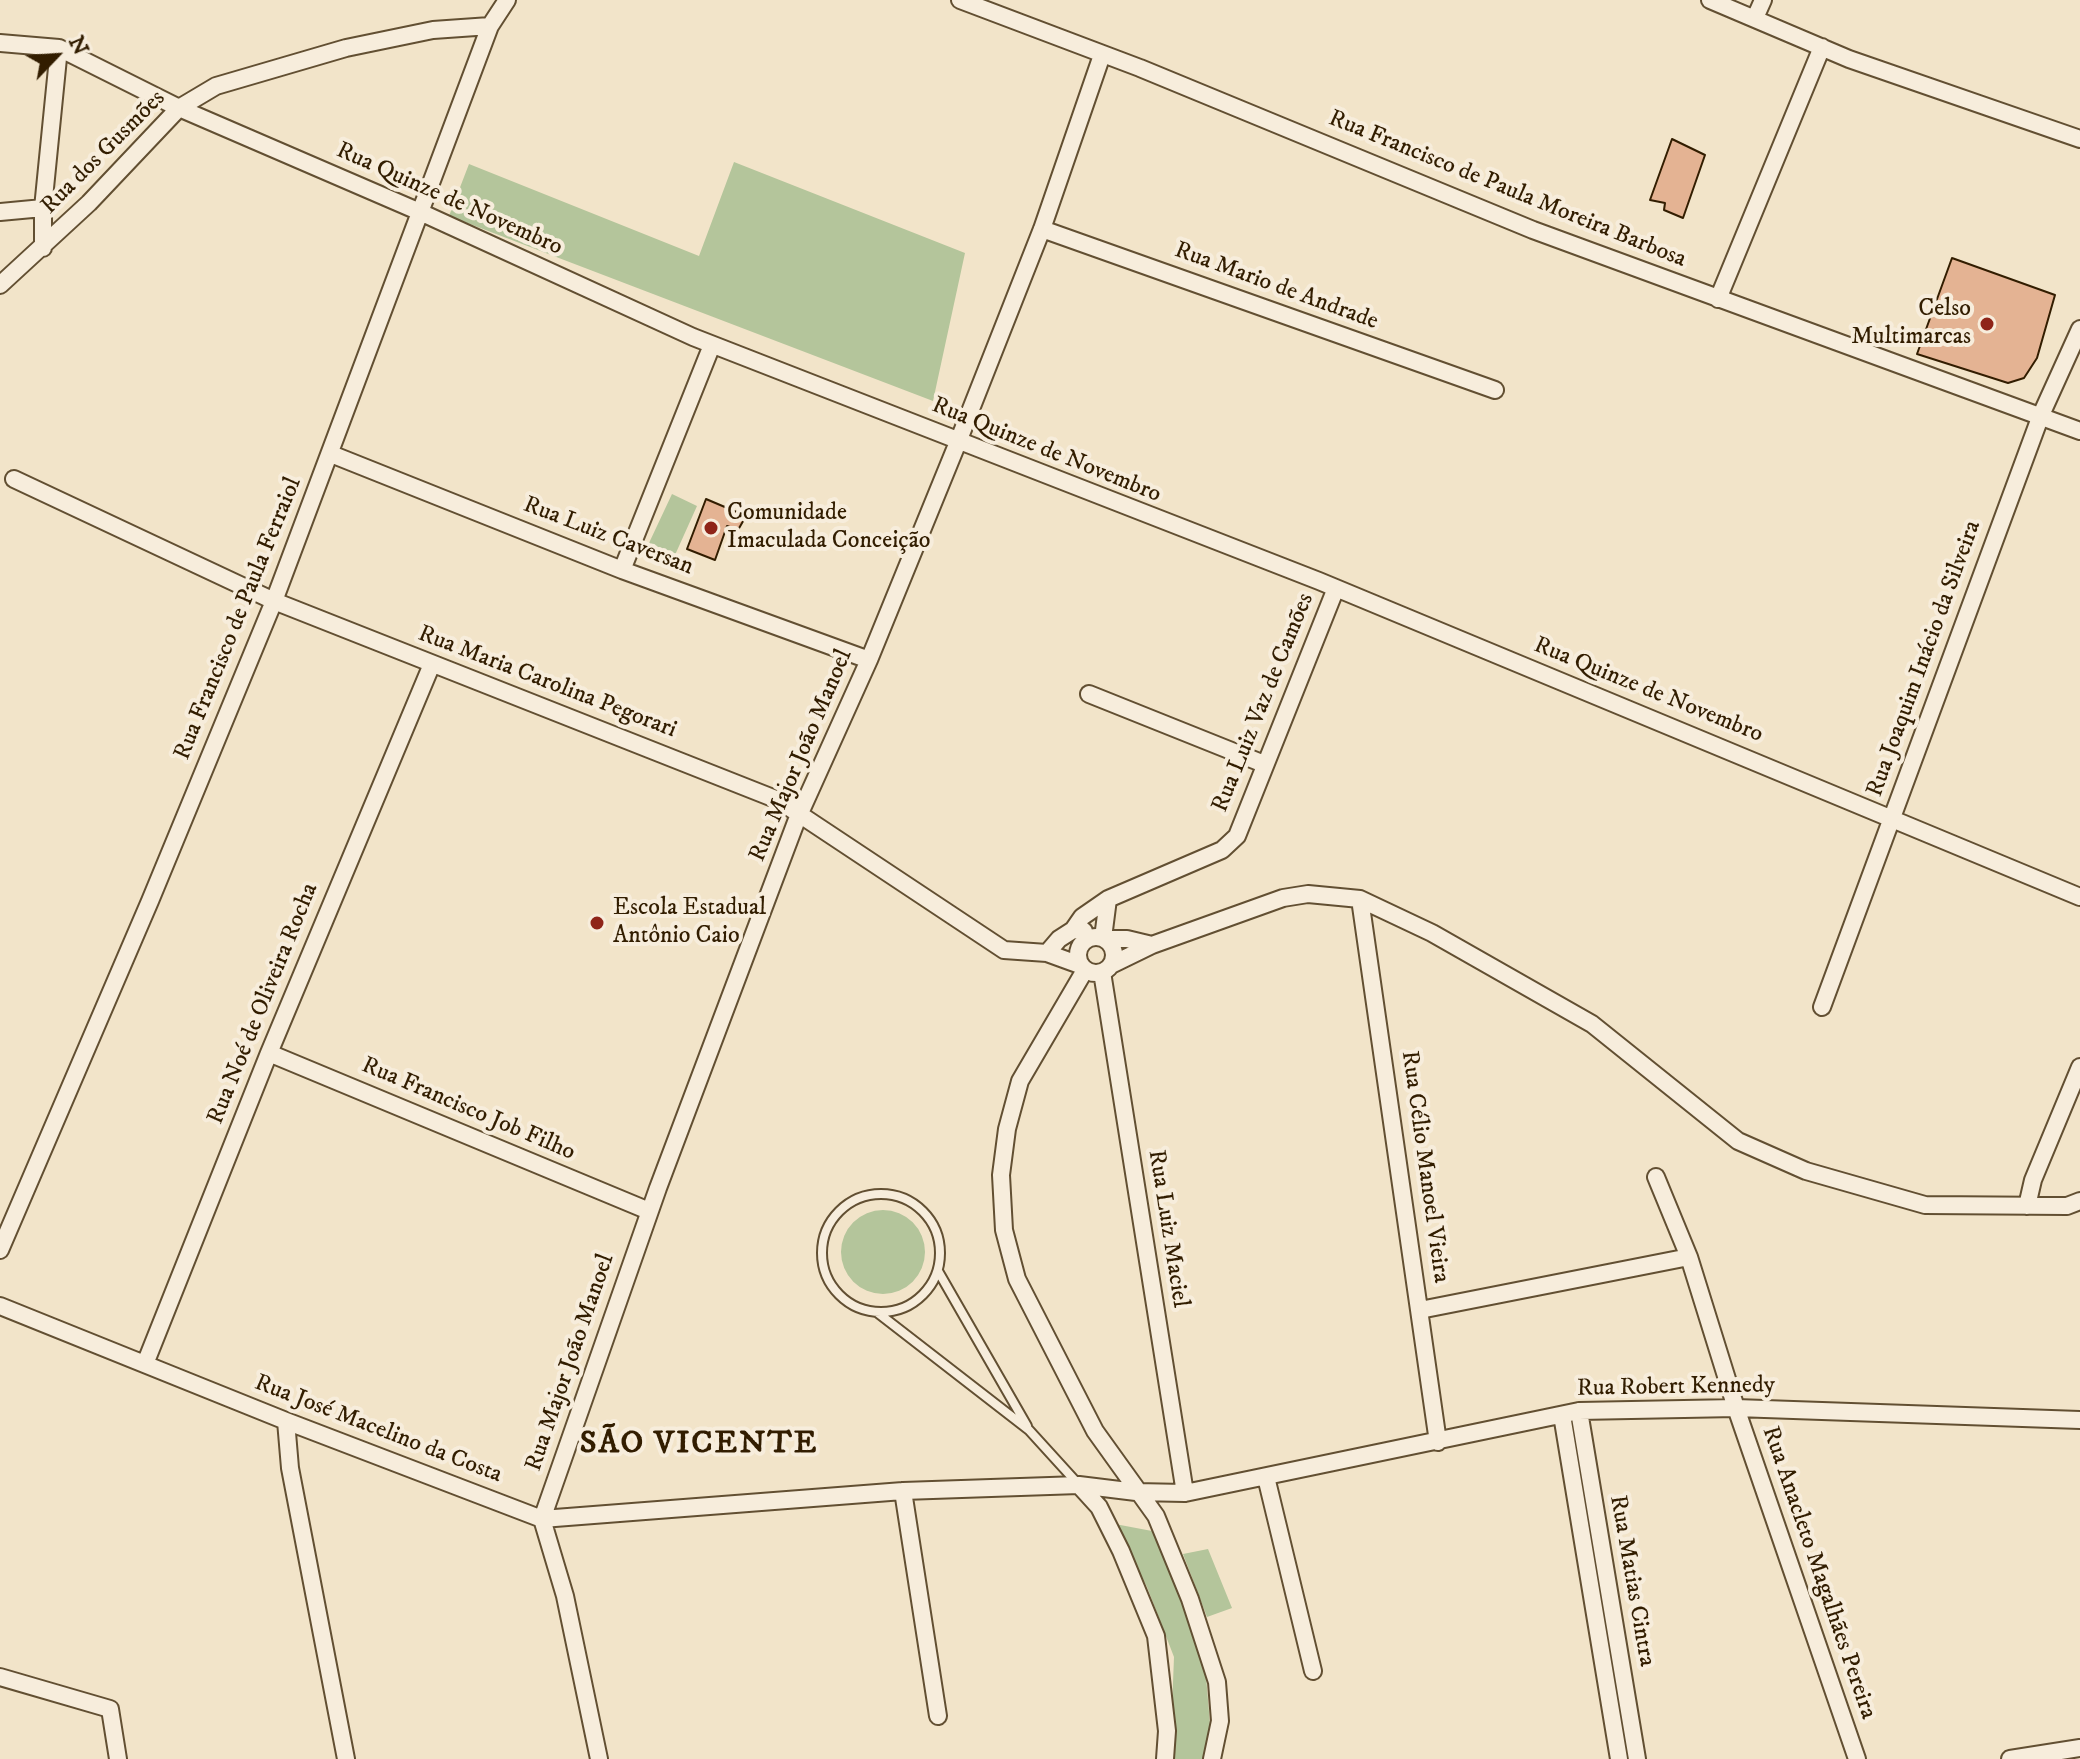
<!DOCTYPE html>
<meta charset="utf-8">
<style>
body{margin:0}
#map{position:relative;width:2080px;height:1759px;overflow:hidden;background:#f2e4c9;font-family:"IM FELL DW Pica",serif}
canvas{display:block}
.north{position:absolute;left:16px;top:16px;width:80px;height:80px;-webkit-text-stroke:6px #f7eddc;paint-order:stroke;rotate:65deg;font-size:22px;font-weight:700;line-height:32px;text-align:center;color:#321d00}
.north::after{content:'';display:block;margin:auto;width:28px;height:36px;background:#321d00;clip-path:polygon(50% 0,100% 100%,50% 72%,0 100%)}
</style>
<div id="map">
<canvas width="2080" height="1759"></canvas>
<div class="north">N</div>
</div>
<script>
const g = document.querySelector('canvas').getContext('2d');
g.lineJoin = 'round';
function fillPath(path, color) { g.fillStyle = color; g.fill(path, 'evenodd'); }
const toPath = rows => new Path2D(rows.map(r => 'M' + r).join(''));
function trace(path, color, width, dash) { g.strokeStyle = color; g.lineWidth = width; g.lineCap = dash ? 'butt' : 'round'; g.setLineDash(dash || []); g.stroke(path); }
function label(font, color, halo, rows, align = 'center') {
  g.font = font + ' "IM FELL DW Pica",serif'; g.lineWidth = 8; g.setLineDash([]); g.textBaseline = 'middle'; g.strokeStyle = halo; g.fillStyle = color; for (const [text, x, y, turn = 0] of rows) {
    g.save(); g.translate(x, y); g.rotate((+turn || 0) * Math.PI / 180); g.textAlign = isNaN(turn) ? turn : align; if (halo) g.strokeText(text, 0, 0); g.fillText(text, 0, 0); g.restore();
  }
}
fillPath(toPath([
 [734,162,965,253,933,401,449,216,469,164,699,256],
 [672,494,697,506,675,555,649,543],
 '841 1252a42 42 0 1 1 84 0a42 42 0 1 1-84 0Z',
 [1115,1524,1152,1531,1176,1582,1205,1664,1210,1724,1205,1759,1170,1759,1174,1657,1147,1587],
 [1208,1549,1232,1608,1207,1617,1183,1554]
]), '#b4c59b');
const building = toPath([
 [1672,139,1705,155,1683,218,1664,210,1665,203,1650,200,1672,139],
 [1952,258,2055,295,2037,358,2024,378,2008,383,1917,354,1952,258],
 [706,499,746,516,738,530,727,526,715,560,687,549,706,499]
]);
fillPath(building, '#e4b393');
trace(building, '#321d00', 2);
const service = toPath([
 '822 1253a59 59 0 1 1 118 0a59 59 0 1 1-118 0Z',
 [938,1271,1027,1426],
 [878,1313,1029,1430,1079,1485]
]);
const minor = toPath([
 [960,0,1140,68,1533,230,2080,431],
 [1710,0,1849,59,2080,139],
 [1755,18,1763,0],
 [0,43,59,48,179,108,420,212,693,337,1319,581,2080,897],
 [0,212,43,208],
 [1042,229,1495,390],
 [43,248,43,208,59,48],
 [0,285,89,203,179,108,216,86,346,48,433,30,490,26],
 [1718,299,1822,47],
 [331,454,622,570,869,660],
 [14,479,274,601,778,800,1004,950,1047,953,1080,965],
 [622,570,712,345],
 [1089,694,1264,764],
 [1360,899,1438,1442],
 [1073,930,1082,917,1108,899,1222,850,1237,836,1336,588],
 '1078 955a18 18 0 1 1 36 0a18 18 0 1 1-36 0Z',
 [1103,938,1108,899],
 [1105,939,1127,939,1152,945],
 [1047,953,1059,939,1073,930,1084,931],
 [1111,965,1152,945,1283,898,1308,894,1360,899,1432,933,1592,1024,1738,1141,1806,1171,1925,1205,2067,1206,2080,1201],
 [1085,970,1020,1081,1007,1129,1001,1175,1004,1230,1017,1279,1095,1431,1156,1516,1190,1599,1217,1682,1220,1721,1212,1759],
 [1102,972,1185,1493],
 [1822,1007,2041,415,2080,329],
 [269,1053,649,1211],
 [1656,1177,1689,1257,1736,1408,1857,1759],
 [2027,1206,2033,1180,2080,1067],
 [0,1250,150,901,274,601,490,26,507,0],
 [0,1306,286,1421,542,1519,903,1491,1079,1485,1136,1492,1185,1493,1579,1411,1736,1408,2080,1420],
 [1420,1310,1689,1257],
 [145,1364,269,1053,432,664],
 [1579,1411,1637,1759],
 [1562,1415,1619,1759],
 [286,1421,290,1468,346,1759],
 [1266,1477,1313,1671],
 [1079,1485,1099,1507,1121,1551,1156,1636,1167,1731,1165,1759],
 [903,1491,938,1716],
 [0,1677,110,1709,118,1759],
 [599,1759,565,1596,542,1519,658,1188,796,822,869,660,958,442,1042,229,1102,55],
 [2010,1759,2080,1748]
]);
trace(service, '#624f32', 12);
trace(minor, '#624f32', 20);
trace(service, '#f7eddc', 8);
trace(minor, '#f7eddc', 16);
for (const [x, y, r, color] of [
 [1987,324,8,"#8f2418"],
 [711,528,8,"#8f2418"],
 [597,923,8,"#8f2418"]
]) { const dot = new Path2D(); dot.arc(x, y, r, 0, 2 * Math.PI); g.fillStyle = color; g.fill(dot); trace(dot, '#f7eddc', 3); }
label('24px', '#321d00', '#f7eddc', [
 ["Rua dos Gusmões",104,153,-45],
 ["Rua Francisco de Paula Moreira Barbosa",1507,190,22],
 ["Rua Quinze de Novembro",449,200,24],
 ["Rua Mario de Andrade",1276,287,20],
 ["Rua Quinze de Novembro",1046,451,22],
 ["Rua Luiz Caversan",608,537,21],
 ["Rua Francisco de Paula Ferraiol",239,619,-68],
 ["Rua Joaquim Inácio da Silveira",1925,659,-70],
 ["Rua Maria Carolina Pegorari",547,683,21],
 ["Rua Quinze de Novembro",1648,691,22],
 ["Rua Luiz Vaz de Camões",1264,703,-68],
 ["Rua Major João Manoel",802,756,-67],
 ["Rua Noé de Oliveira Rocha",264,1004,-68],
 ["Rua Francisco Job Filho",468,1110,23],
 ["Rua Célio Manoel Vieira",1424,1167,82],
 ["Rua Luiz Maciel",1167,1229,81],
 ["Rua Major João Manoel",571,1363,-71],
 ["Rua Robert Kennedy",1676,1388,-1],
 ["Rua José Macelino da Costa",378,1430,21],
 ["Rua Anacleto Magalhães Pereira",1818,1573,71],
 ["Rua Matias Cintra",1631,1581,80]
]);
label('24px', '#321d00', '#f7eddc', [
 ["Celso",1971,310,"right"],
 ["Multimarcas",1971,338,"right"],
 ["Comunidade",727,514],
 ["Imaculada Conceição",727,542],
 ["Escola Estadual",613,909],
 ["Antônio Caio",613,937]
], 'left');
g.letterSpacing = '2px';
label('bold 32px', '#321d00', '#f7eddc', [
 ["SÃO VICENTE",699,1445]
]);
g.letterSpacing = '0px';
</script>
